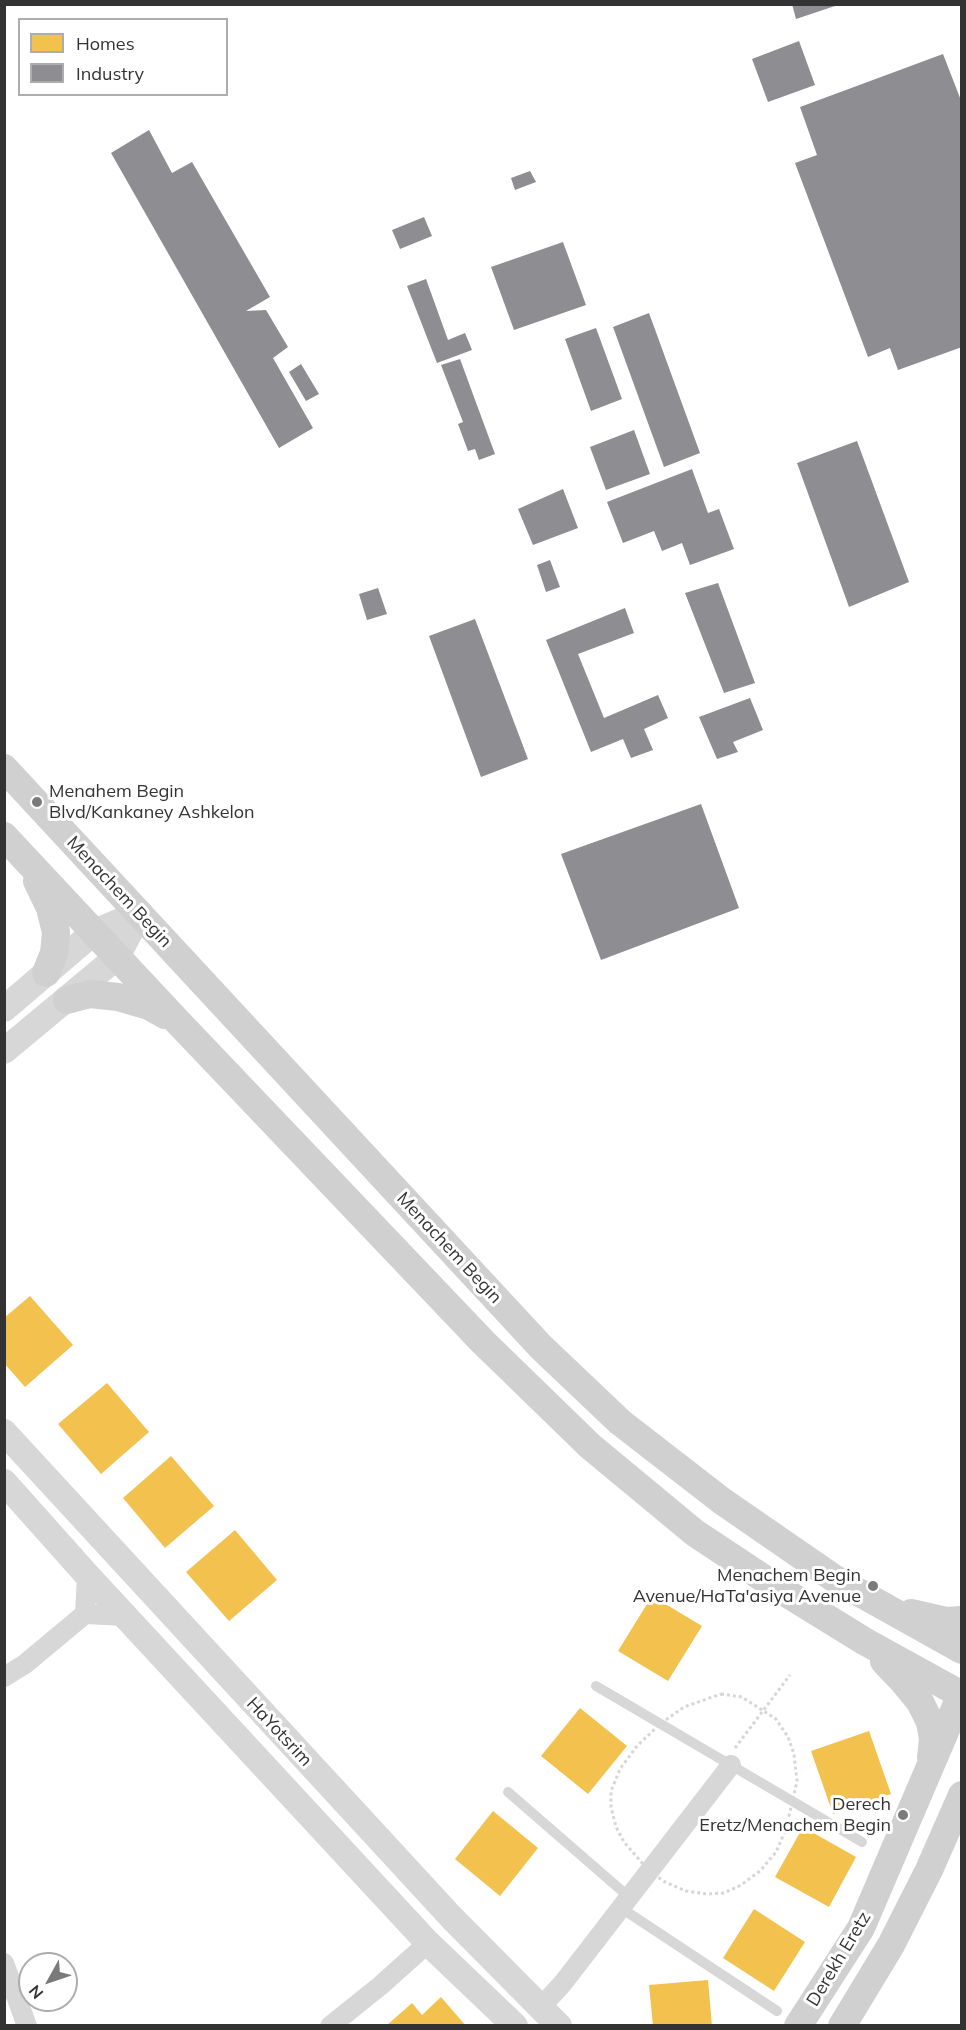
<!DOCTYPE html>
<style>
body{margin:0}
#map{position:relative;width:966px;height:2030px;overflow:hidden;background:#fff;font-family:Mulish,sans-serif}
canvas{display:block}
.frame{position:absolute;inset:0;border:6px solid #333;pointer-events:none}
.legend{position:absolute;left:18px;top:18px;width:210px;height:78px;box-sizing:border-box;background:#fff;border:2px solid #adadad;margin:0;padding:8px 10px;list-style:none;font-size:18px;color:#333}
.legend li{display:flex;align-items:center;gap:12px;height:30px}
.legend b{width:30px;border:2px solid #adadad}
.north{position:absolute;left:18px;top:1952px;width:60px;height:60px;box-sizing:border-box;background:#fff;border:2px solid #adadad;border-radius:50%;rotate:230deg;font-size:16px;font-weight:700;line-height:24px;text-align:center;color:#333}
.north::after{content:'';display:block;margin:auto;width:21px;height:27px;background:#7a7a7a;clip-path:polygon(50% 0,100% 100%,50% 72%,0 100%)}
</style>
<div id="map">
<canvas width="966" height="2030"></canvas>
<div class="frame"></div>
<ul class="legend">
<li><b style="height:16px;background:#f2c14e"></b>Homes</li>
<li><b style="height:16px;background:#8d8d92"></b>Industry</li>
</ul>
<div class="north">N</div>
</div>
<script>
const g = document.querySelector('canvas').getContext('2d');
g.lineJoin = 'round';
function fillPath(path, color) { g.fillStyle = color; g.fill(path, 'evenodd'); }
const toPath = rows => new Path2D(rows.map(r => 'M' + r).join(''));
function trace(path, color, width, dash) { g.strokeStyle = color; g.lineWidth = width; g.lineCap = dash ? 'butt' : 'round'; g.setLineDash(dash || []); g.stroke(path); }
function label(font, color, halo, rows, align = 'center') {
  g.font = font + ' Mulish,sans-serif'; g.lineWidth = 6; g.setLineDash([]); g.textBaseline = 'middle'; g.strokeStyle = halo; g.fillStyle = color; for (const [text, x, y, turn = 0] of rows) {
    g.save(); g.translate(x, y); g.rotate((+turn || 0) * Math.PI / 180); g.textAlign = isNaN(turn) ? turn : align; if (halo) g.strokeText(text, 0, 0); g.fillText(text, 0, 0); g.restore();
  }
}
fillPath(toPath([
 [30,1296,73,1345,25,1387,4,1363,4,1318],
 [107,1383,149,1432,101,1474,58,1424],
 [171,1456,214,1506,165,1548,123,1498],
 [235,1530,277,1580,229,1621,186,1572],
 [652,1596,702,1626,668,1681,618,1651],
 [580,1708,627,1746,588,1794,541,1756],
 [869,1731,891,1794,833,1814,811,1751],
 [493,1811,538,1848,500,1896,455,1859],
 [803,1827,856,1857,829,1907,775,1877],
 [754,1909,805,1942,774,1991,723,1958],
 [708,1980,712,2026,653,2026,649,1985],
 [441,1997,466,2026,386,2026,412,2003,422,2015]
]), '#f2c14e');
fillPath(toPath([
 [792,4,837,4,838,5,796,19],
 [799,41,815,85,768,102,752,59],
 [943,54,962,103,962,347,898,370,890,348,868,357,795,163,817,155,800,107],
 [149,130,172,173,192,162,270,297,246,311,266,310,288,347,273,358,313,428,279,448,111,153],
 [530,171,536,182,515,190,511,178],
 [424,217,432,236,400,249,392,230],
 [563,242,586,305,514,330,491,267],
 [426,279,448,340,465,333,472,350,437,363,407,286],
 [649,313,700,453,664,467,613,327],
 [596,328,622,399,591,411,565,339],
 [460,359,495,454,479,460,475,449,468,451,458,424,463,422,441,365],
 [301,364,319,394,306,401,289,372],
 [634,430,650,474,606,490,590,447],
 [857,441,909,582,849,607,797,463],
 [692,469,708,513,719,509,734,549,690,565,682,543,662,551,654,531,623,543,607,502],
 [563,489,578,528,533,545,518,509],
 [550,560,560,587,546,592,537,565],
 [718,583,755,683,724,693,685,593],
 [378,588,387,614,367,620,359,594],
 [625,608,634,633,578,654,604,718,658,695,668,718,644,729,653,750,631,758,623,739,591,752,546,640],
 [475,619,528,759,481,777,429,636],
 [750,698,763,730,733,742,738,752,717,759,699,717],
 [701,804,739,908,601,960,561,854]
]), '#8d8d92');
trace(toPath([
 [721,1694,742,1697,776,1719,788,1737,794,1754,797,1781,786,1829,776,1852,760,1871,741,1885,724,1893,707,1894,686,1891,665,1882,649,1871,624,1842,616,1827,611,1807,611,1791,620,1769,637,1746,660,1724,684,1707,721,1694],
 [735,1748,790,1675]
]), '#d6d6d6', 3, [3, 3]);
trace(toPath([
 [596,1686,862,1842],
 [508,1792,629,1897],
 [621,1908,777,2011]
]), '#d7d7d7', 10);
trace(toPath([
 [87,1575,85,1614,125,1616],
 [4,1677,25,1664,85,1614],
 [4,1963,27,2026],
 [541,2007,563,1983,731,1765],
 [330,2026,380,1986,428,1943]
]), '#d7d7d7', 20);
trace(toPath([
 [4,1009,94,932,140,913],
 [4,1051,117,957,140,913],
 [4,1432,452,1918,559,2026],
 [4,1482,87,1575,428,1943,515,2026]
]), '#d7d7d7', 26);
trace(toPath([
 [4,768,541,1347,620,1422,722,1501,835,1579,962,1650],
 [4,836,178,1022,483,1342,590,1446,695,1533,775,1586,864,1641,962,1695],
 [37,881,50,908,56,932,54,953,46,973],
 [67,1000,90,994,118,997,149,1006,165,1015],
 [911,1613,946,1621,962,1620],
 [884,1661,902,1680,920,1702,930,1722,933,1739,931,1758],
 [798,2026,861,1928,962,1692],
 [842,2026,891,1945,929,1870,962,1795]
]), '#d0d0d0', 28);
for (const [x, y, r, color] of [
 [37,802,6,"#7a7a7a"],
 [873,1586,6,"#7a7a7a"],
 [903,1815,6,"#7a7a7a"]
]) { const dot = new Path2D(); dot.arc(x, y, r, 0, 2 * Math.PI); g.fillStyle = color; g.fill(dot); trace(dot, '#fff', 2); }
label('18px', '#333', '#fff', [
 ["Menahem Begin",49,792,"left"],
 ["Blvd/Kankaney Ashkelon",49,813,"left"],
 ["Menachem Begin",861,1576],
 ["Avenue/HaTa'asiya Avenue",861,1597],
 ["Derech",891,1805],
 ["Eretz/Menachem Begin",891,1826]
], 'right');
label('18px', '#333', '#fff', [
 ["Menachem Begin",119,892,47],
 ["Menachem Begin",449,1248,47],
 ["HaYotsrim",279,1732,47],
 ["Derekh Eretz",839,1959,-59]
]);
</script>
